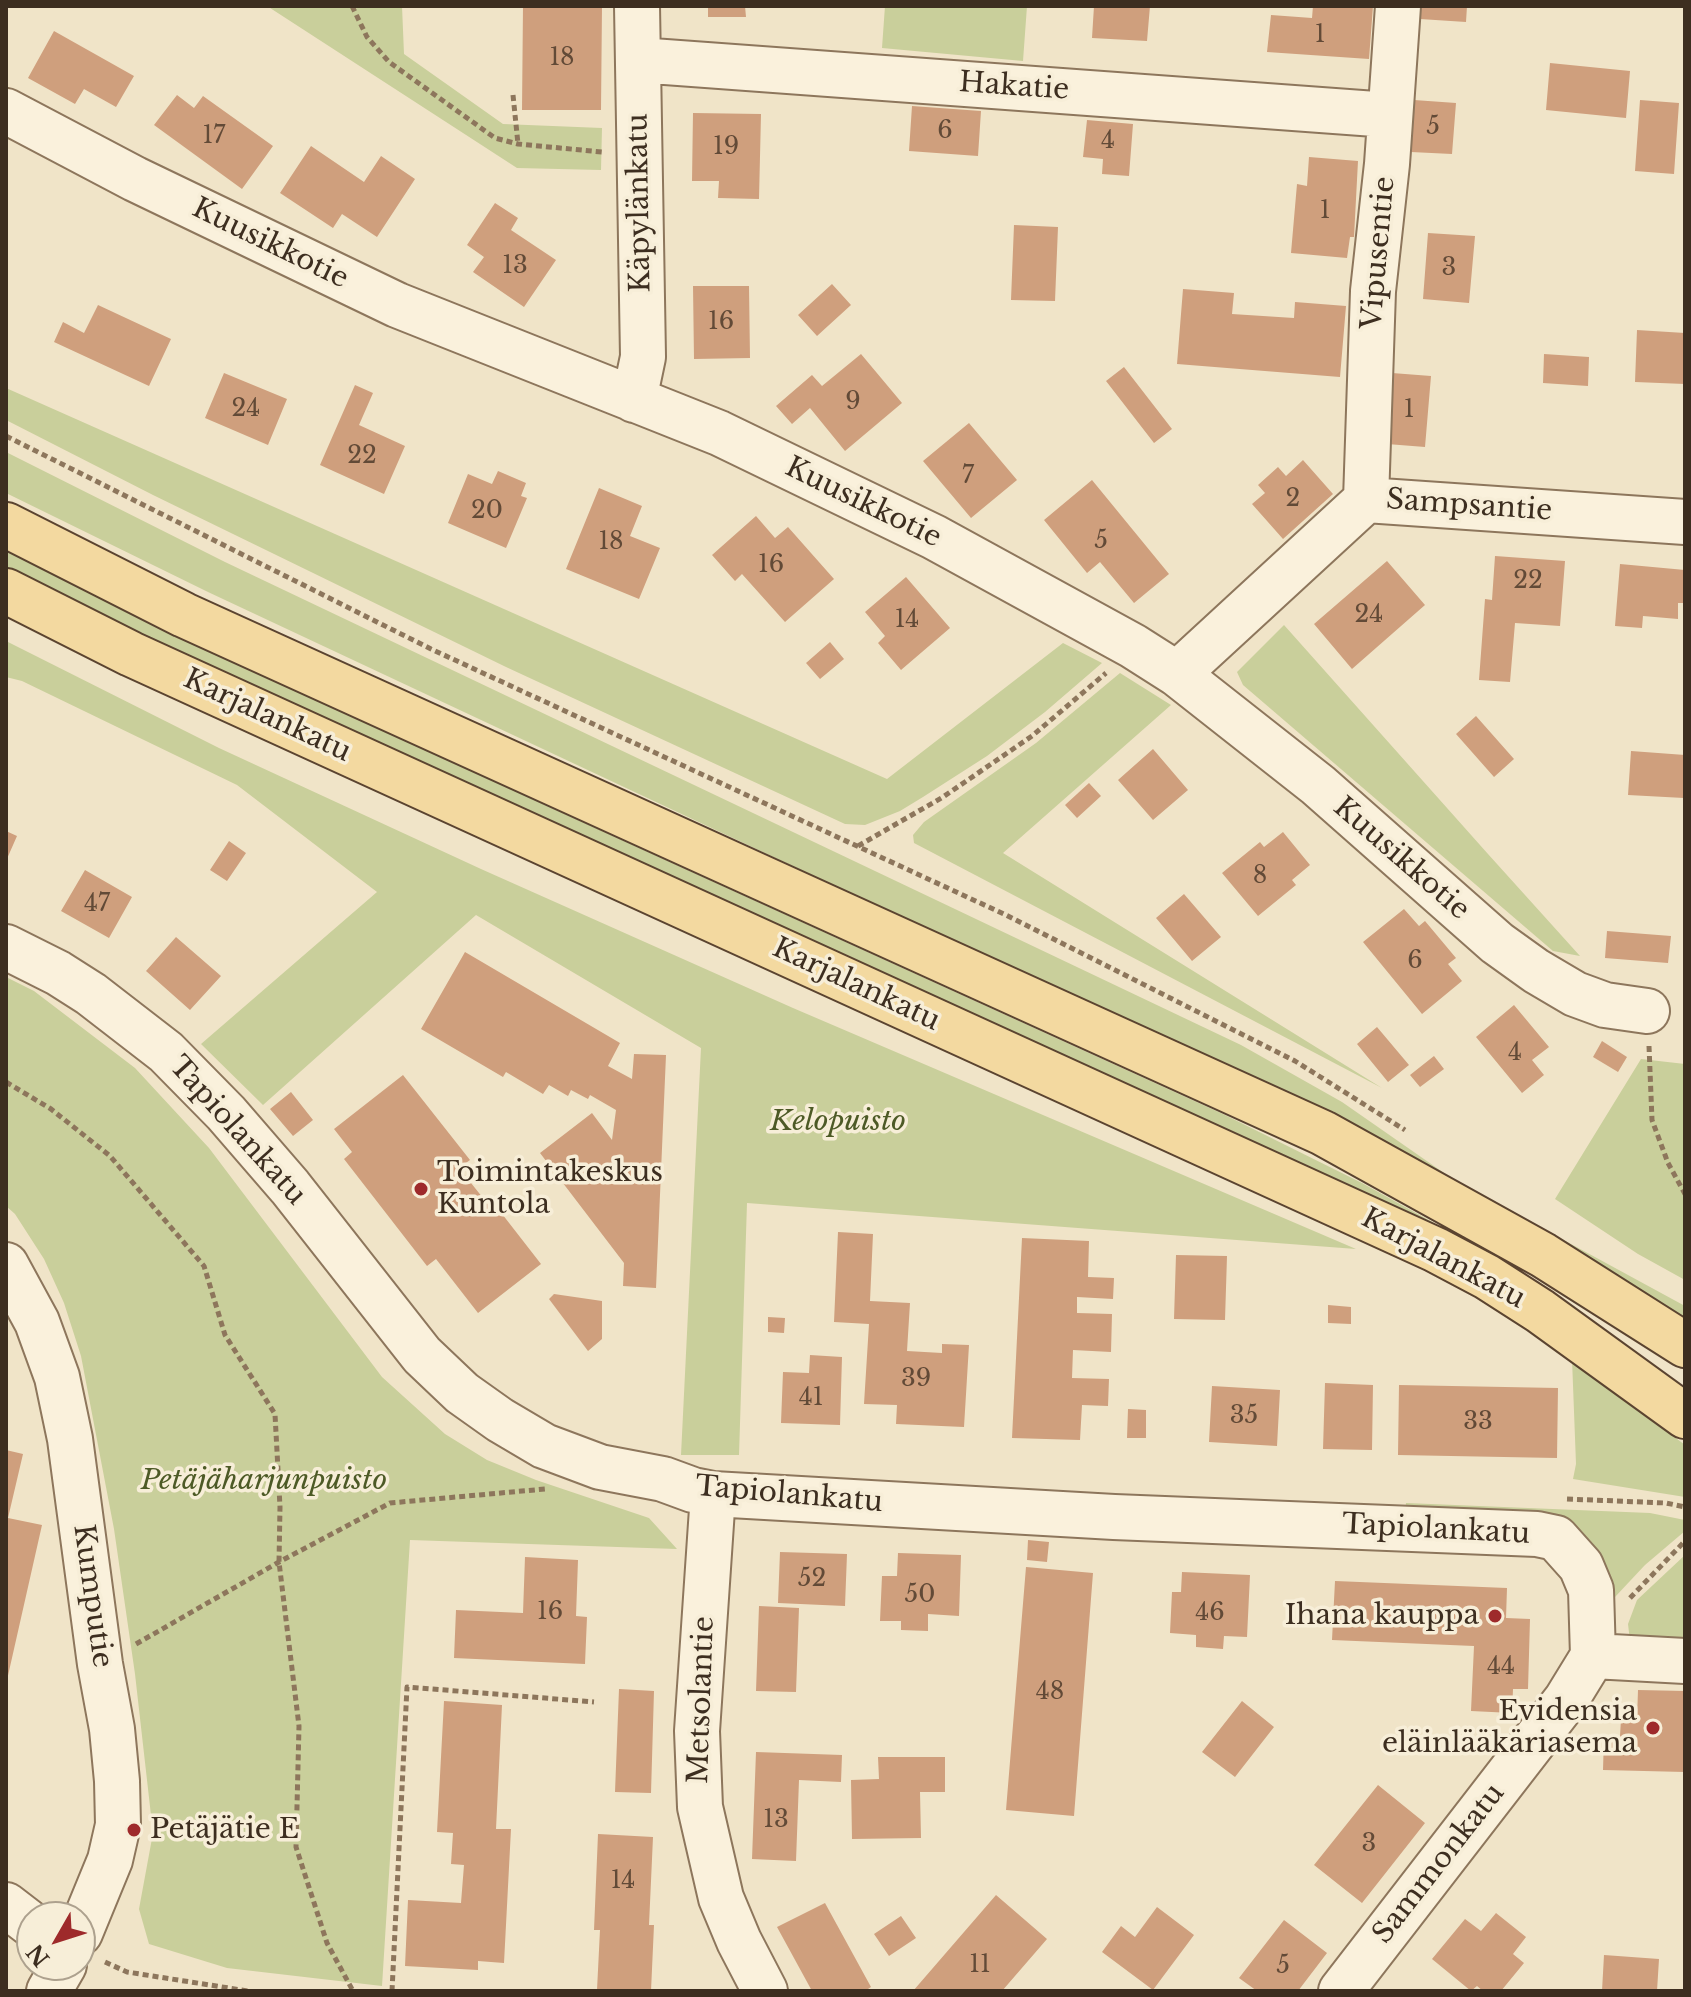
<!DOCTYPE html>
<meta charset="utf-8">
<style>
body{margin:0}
#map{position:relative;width:1691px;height:1997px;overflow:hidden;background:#f0e4c8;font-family:"Libre Baskerville",serif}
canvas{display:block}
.frame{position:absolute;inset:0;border:8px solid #3d2e20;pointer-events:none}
.north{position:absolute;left:16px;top:1901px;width:80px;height:80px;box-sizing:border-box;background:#f7eed8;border:2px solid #ada18e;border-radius:50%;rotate:231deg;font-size:22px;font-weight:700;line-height:32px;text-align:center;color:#3d2e20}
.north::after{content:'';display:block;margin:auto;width:28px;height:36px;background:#9e2a2b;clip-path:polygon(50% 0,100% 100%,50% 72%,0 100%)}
</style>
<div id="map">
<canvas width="1691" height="1997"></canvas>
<div class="frame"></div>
<div class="north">N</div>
</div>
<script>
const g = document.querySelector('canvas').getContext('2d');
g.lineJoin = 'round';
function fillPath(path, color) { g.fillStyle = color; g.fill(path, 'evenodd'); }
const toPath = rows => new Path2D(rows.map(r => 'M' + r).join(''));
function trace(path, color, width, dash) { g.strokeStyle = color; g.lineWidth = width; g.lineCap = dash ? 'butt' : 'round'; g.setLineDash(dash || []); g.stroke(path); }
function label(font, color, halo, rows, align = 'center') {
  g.font = font + ' "Libre Baskerville",serif'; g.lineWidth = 7; g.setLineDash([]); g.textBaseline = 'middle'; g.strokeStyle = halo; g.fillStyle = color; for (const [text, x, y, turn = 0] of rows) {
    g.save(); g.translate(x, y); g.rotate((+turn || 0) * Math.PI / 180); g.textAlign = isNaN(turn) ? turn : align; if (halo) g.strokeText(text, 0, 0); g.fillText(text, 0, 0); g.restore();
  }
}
fillPath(toPath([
 [267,6,402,6,404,54,503,124,602,128,601,170,517,168],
 [885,6,1027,6,1023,61,882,48],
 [6,388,887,779,1063,643,1102,663,1045,712,987,756,923,797,900,811,865,825,845,824,506,667,153,495,6,420],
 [6,452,225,562,1241,1045,1342,1102,1457,1182,1685,1306,1685,1320,1358,1130,1275,1087,848,892,208,592,6,493],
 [6,550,174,633,556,810,1223,1114,1362,1183,1454,1234,1453,1239,551,821,169,648,6,567],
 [1284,625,1488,854,1580,956,1553,951,1243,685,1237,672],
 [6,641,219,748,481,869,793,1008,1356,1249,747,1203,739,1455,681,1455,701,1048,476,915,263,1105,201,1044,377,892,237,785,22,681,6,677],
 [1120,673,1171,705,1003,853,1382,1088,914,843,913,835,924,822,1036,743],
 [6,977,34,991,135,1068,209,1148,382,1377,445,1434,487,1460,536,1480,649,1518,677,1549,410,1540,382,1986,227,1968,149,1944,139,1909,153,1833,135,1674,114,1529,81,1356,64,1303,44,1259,15,1214,6,1206],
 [1641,1059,1685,1064,1685,1280,1638,1254,1555,1199],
 [1572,1359,1685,1445,1685,1497,1573,1479,1576,1464],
 [1406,1503,1650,1513,1685,1520,1685,1531,1645,1565,1615,1597,1602,1562,1405,1513],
 [1685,1555,1685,1641,1630,1641,1628,1624,1637,1600]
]), '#c9cf9b');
fillPath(toPath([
 [523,6,602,6,601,110,522,110],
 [708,6,745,6,746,17,708,17],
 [1094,6,1150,6,1147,41,1092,38],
 [1313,6,1373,6,1369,59,1267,52,1271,15,1312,18],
 [1421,6,1467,6,1466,22,1420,19],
 [54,31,134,76,116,107,84,89,75,104,28,78],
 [1550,63,1630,71,1626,118,1546,110],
 [177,95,194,108,203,96,273,146,242,189,154,125],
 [1414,100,1456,103,1452,154,1411,152],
 [1640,100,1679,103,1674,174,1635,171],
 [912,106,981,111,978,156,909,151],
 [693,113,761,114,759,199,718,198,719,181,692,181],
 [1087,120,1133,124,1129,176,1102,174,1103,159,1083,157],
 [311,146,364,182,381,156,415,179,377,237,342,214,333,228,280,193],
 [1309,157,1358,161,1354,237,1350,237,1347,258,1291,253,1297,184,1307,186],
 [495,203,518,218,511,230,556,260,524,307,473,272,484,257,467,245],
 [1014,225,1058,227,1055,301,1011,300],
 [1428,233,1475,236,1469,303,1423,299],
 [832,284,851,305,817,336,798,315],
 [693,286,749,286,750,358,694,359],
 [1183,289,1234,293,1232,314,1294,318,1295,302,1346,306,1340,377,1177,364],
 [98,305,171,339,149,386,54,342,63,322,84,333],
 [1637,330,1685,333,1685,384,1635,382],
 [861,354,902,403,845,451,810,408,792,424,776,406,812,375,822,386],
 [1544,354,1589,357,1588,386,1543,383],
 [1124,367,1172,429,1154,443,1106,381],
 [224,373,287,399,268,445,205,418],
 [1392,373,1431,376,1425,447,1387,444],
 [355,385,373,393,359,425,405,446,384,494,320,465],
 [969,423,1017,480,971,518,923,461],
 [1303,460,1333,494,1283,539,1252,504,1265,493,1258,485,1278,467,1286,476],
 [498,471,526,483,521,496,527,498,506,548,448,523,468,474,492,484],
 [1092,480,1169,574,1134,603,1100,562,1087,573,1044,520],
 [599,488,642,506,630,536,660,548,639,599,566,569],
 [756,516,775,538,788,527,834,579,785,622,742,574,735,581,712,555],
 [1495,556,1565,561,1560,626,1515,623,1510,682,1479,680,1485,599,1492,600],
 [1387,561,1425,605,1352,669,1314,624],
 [1620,564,1685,570,1685,603,1678,603,1678,619,1643,616,1642,628,1615,626],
 [906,577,950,628,901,670,878,643,885,636,865,612],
 [830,642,844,659,820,679,806,663],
 [1476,716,1514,759,1494,777,1456,734],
 [1153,749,1188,790,1153,820,1118,780],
 [1631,751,1685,755,1684,798,1628,795],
 [1089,783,1101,796,1077,818,1065,805],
 [6,831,17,836,6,861],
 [1283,832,1310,865,1292,880,1296,885,1258,916,1222,873,1260,842,1264,847],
 [229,841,246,853,227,881,210,870],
 [85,870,132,897,109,938,61,911],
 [1184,894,1221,937,1192,961,1156,918],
 [1404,909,1419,926,1425,921,1456,958,1448,964,1462,981,1422,1014,1363,942],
 [1607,931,1671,936,1668,963,1605,958],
 [176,937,221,976,190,1010,146,971],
 [465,952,620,1043,608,1066,632,1079,634,1054,666,1055,656,1288,623,1286,624,1263,540,1153,592,1113,612,1140,616,1110,590,1095,588,1099,571,1090,568,1096,549,1085,543,1094,506,1072,503,1077,421,1029],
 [1514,1005,1549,1047,1532,1060,1544,1075,1522,1093,1476,1037],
 [1377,1027,1409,1065,1388,1082,1357,1044],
 [1602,1041,1627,1057,1618,1072,1593,1057],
 [1434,1056,1444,1069,1420,1087,1410,1075],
 [403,1075,470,1160,459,1168,495,1213,499,1210,541,1264,478,1313,436,1259,427,1266,344,1159,352,1152,334,1129],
 [291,1092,313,1120,293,1136,270,1109],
 [838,1232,873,1234,870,1301,910,1303,907,1351,942,1353,942,1344,969,1345,964,1427,896,1424,897,1405,864,1404,869,1324,834,1322],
 [1022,1238,1089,1241,1088,1277,1114,1278,1113,1299,1077,1297,1077,1313,1112,1314,1111,1352,1073,1350,1072,1378,1109,1379,1108,1406,1082,1405,1080,1440,1012,1438],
 [1176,1255,1227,1256,1225,1320,1174,1319],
 [554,1294,602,1301,602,1339,588,1351,549,1299],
 [1328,1305,1351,1307,1351,1324,1328,1323],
 [768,1317,785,1318,784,1333,768,1332],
 [810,1355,842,1357,840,1425,781,1423,783,1372,809,1373],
 [1325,1383,1373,1385,1372,1450,1323,1449],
 [1399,1385,1558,1388,1557,1458,1398,1455],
 [1212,1386,1280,1390,1277,1446,1209,1442],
 [1128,1409,1146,1410,1146,1438,1127,1438],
 [6,1450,23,1454,8,1518,42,1525,7,1680],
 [1028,1540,1049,1542,1047,1562,1027,1560],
 [780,1552,847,1554,845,1606,778,1603],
 [898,1553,961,1555,959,1616,928,1614,928,1631,901,1630,901,1621,880,1621,882,1576,897,1576],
 [525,1557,578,1560,576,1616,587,1617,585,1664,454,1658,456,1610,523,1613],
 [1026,1567,1093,1573,1074,1816,1006,1810],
 [1182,1572,1250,1575,1247,1637,1224,1636,1223,1649,1196,1647,1196,1635,1170,1633,1172,1592,1181,1592],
 [1335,1581,1507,1588,1506,1618,1530,1619,1528,1689,1513,1689,1512,1713,1471,1711,1474,1646,1332,1640],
 [759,1606,799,1608,796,1692,756,1691],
 [619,1689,654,1691,651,1793,615,1792],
 [1638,1690,1685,1691,1685,1772,1603,1770,1604,1736,1620,1736,1621,1719,1637,1720],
 [444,1701,502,1705,496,1829,511,1829,504,1963,478,1961,478,1970,405,1966,408,1900,461,1903,464,1865,451,1864,453,1833,437,1832],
 [1242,1701,1274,1727,1235,1777,1202,1752],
 [756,1752,842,1755,841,1782,799,1780,796,1861,752,1859],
 [878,1757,945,1757,945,1792,920,1792,921,1838,852,1839,851,1780,879,1779],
 [1378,1785,1425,1823,1362,1903,1314,1865],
 [598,1834,653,1837,649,1925,654,1925,651,1991,597,1990,600,1930,594,1930],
 [996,1895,1047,1939,1002,1991,913,1991],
 [825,1903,871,1987,865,1991,812,1991,777,1927],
 [1157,1907,1194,1935,1153,1990,1102,1952,1121,1926,1135,1937],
 [1496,1913,1526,1937,1513,1954,1524,1963,1501,1991,1483,1991,1477,1986,1471,1991,1432,1959,1465,1919,1481,1931],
 [901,1916,916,1938,889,1956,874,1934],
 [1284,1920,1327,1953,1298,1991,1257,1991,1239,1978],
 [1604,1955,1659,1959,1657,1991,1602,1991]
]), '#cf9f7d');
const minor = toPath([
 [638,60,1389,115],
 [6,111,135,179,397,305,719,433,934,537,1133,646,1177,674,1318,785,1497,943,1536,971,1575,994,1605,1005,1647,1011],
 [634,400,643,357,637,6],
 [1366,500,1373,291,1387,164,1398,6],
 [1177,674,1366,500,1685,522],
 [6,947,58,973,91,994,166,1052,226,1113,290,1187,422,1355,462,1393,500,1420,544,1446,600,1467,663,1479,693,1490,713,1494,1114,1517,1537,1534,1556,1538,1581,1566,1591,1590,1593,1656],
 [6,1265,37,1322,57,1377,70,1439,100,1664,112,1729,117,1781,118,1825,110,1860,80,1933],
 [713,1494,697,1731,700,1807,721,1898,739,1941,765,1991],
 [6,1905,32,1925],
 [49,1991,64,1965],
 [1341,1991,1566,1700,1593,1656,1685,1661]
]);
const major = toPath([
 [6,525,184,615,1323,1133,1543,1255,1685,1345],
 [6,591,131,654,1436,1250,1487,1277,1540,1311,1685,1416]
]);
trace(minor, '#8d765c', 48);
trace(major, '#5b4430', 48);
trace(toPath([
 [352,6,367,37,389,62,495,138,518,144,602,152],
 [513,95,518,144],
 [6,436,431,649,1006,915,1295,1061,1405,1130],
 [858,846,943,797,1032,736,1106,673],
 [1649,1046,1652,1120,1668,1163,1685,1194],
 [6,1082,51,1109,110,1156,204,1266,225,1335,275,1414,280,1507,279,1562,299,1726,296,1847,327,1943,353,1991],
 [1567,1499,1666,1503,1685,1507],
 [1630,1598,1685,1541],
 [136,1644,279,1562,390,1503,545,1489],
 [105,1962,127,1972,248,1991],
 [392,1991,407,1687,594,1702]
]), '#8d765c', 5, [6, 4]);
trace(minor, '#faf1dc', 44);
trace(major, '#f3d9a0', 44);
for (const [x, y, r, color] of [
 [421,1189,8,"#9e2a2b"],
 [1495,1616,8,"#9e2a2b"],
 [1653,1728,8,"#9e2a2b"],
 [134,1830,8,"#9e2a2b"]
]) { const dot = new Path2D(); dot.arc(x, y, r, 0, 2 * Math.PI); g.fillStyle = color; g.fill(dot); trace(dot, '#f7eed8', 3); }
label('24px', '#624a37', null, [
 ["1",1320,35],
 ["18",562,58],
 ["5",1433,127],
 ["6",945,131],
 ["17",214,136],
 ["4",1108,141],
 ["19",726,147],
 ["1",1325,211],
 ["13",515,266],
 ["3",1449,268],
 ["16",721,322],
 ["9",853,402],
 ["24",246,409],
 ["1",1409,410],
 ["22",362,456],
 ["7",968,476],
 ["2",1293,499],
 ["20",487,511],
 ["5",1101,541],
 ["18",611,542],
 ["16",771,565],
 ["22",1528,581],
 ["24",1369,615],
 ["14",907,620],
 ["8",1260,876],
 ["47",97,904],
 ["6",1415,961],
 ["4",1515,1053],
 ["39",916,1379],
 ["41",811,1398],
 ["35",1244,1416],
 ["33",1478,1422],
 ["52",812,1579],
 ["50",920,1595],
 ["16",550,1612],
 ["46",1210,1613],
 ["44",1501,1667],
 ["48",1050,1692],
 ["13",776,1820],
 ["3",1369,1844],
 ["14",623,1881],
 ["11",980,1965],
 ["5",1283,1966]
]);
label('28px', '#3d2e20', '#f7eed8', [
 ["Hakatie",1014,87,4],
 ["Käpylänkatu",640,203,-91],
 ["Kuusikkotie",270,244,26],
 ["Vipusentie",1379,253,-85],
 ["Kuusikkotie",863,503,26],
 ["Sampsantie",1469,506,4],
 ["Karjalankatu",267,716,25],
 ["Kuusikkotie",1401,859,41],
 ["Karjalankatu",856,985,25],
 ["Tapiolankatu",237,1131,48],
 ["Karjalankatu",1443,1259,28],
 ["Tapiolankatu",789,1495,5],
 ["Tapiolankatu",1436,1530,3],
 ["Kumputie",92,1596,82],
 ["Metsolantie",702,1700,-88],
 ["Sammonkatu",1439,1864,-52]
]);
label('italic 28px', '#4d5a26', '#f7eed8', [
 ["Kelopuisto",838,1122],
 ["Petäjäharjunpuisto",264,1481]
]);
label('28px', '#3d2e20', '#f7eed8', [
 ["Toimintakeskus",437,1173],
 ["Kuntola",437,1205],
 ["Ihana kauppa",1479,1616,"right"],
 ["Evidensia",1637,1712,"right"],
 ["eläinlääkäriasema",1637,1744,"right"],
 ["Petäjätie E",150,1830]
], 'left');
</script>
